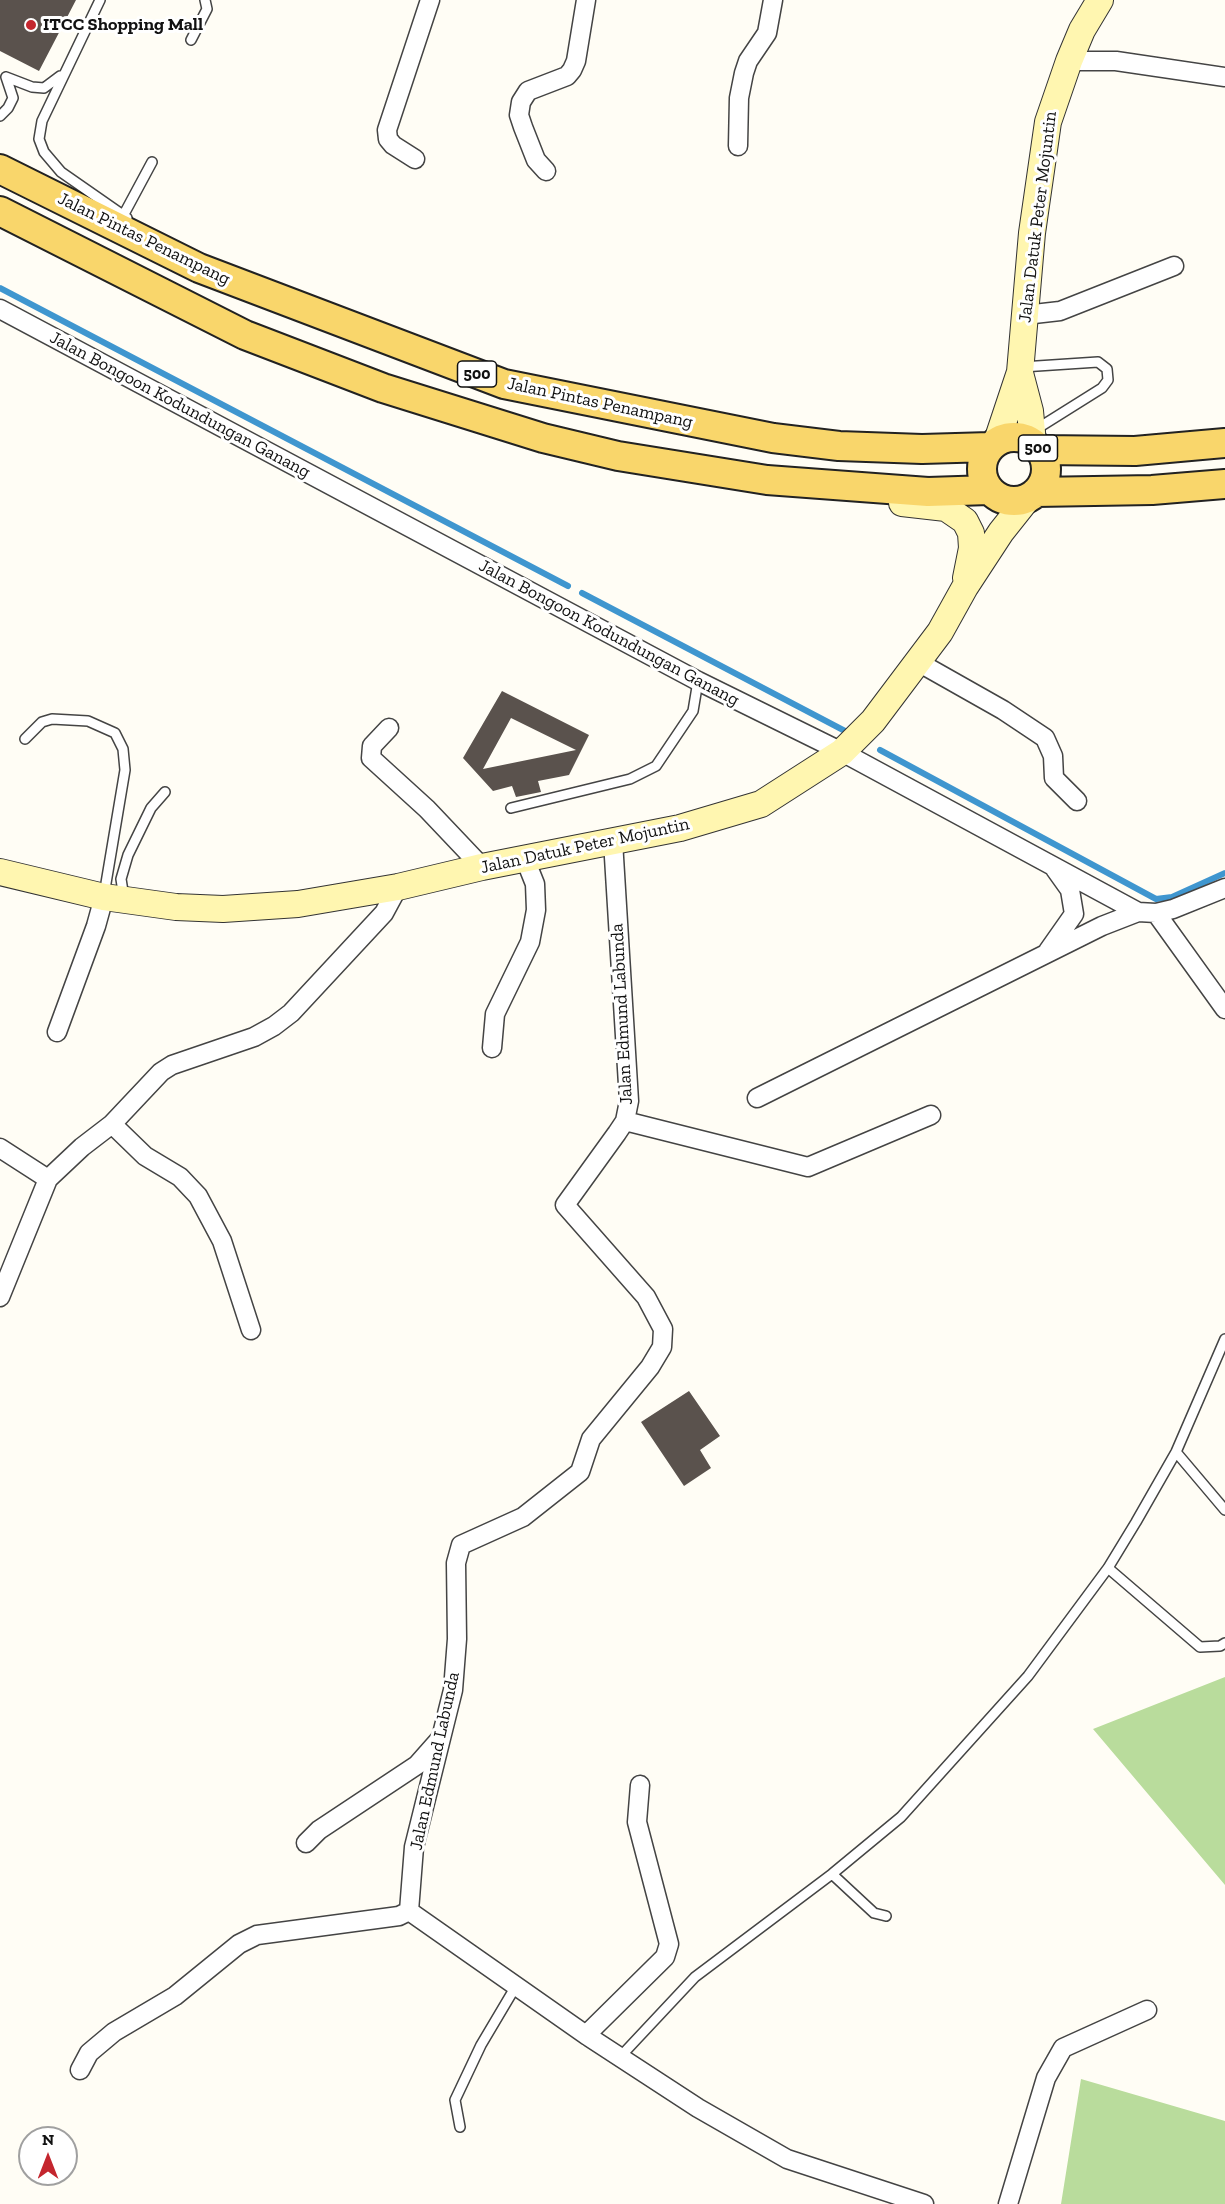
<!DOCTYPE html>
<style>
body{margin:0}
#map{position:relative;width:1225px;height:2204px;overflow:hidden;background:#fffdf5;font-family:"Zilla Slab",serif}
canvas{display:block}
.north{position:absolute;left:18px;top:2126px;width:60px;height:60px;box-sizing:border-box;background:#fff;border:2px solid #a0a0a0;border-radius:50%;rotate:0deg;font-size:16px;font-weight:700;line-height:24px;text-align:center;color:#111}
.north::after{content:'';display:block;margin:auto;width:21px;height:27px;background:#c4262e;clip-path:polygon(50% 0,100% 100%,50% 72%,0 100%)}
</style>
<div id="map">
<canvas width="1225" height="2204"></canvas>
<div class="north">N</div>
</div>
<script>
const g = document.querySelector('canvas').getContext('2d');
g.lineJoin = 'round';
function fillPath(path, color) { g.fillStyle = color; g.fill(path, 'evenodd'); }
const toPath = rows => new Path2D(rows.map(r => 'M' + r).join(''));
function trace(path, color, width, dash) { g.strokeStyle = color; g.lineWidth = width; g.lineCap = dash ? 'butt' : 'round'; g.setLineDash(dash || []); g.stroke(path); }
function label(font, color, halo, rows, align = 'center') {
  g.font = font + ' "Zilla Slab",serif'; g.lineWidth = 6; g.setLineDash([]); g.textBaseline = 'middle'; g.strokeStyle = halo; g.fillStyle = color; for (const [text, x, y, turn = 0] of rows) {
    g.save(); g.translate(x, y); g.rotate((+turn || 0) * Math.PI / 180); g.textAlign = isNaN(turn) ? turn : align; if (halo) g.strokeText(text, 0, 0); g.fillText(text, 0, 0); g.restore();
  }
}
fillPath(toPath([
 [1225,1677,1225,1885,1093,1729],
 [1081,2079,1225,2121,1225,2204,1061,2204]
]), '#b9dc9c');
trace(toPath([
 [0,288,568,586],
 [582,593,845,731],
 [880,750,1156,899,1172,897,1225,873]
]), '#3f96cf', 6);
fillPath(toPath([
 [0,0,76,0,39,71,0,51],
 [502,691,589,735,569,775,538,781,541,792,516,797,512,786,493,791,463,758],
 [511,718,576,750,483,769],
 [689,1391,720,1436,700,1450,711,1468,684,1486,641,1422]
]), '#5a524d');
const lane = toPath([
 [100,0,42,121,39,139,44,152,61,172,127,218],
 [191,40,207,9,205,0],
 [6,77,32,87,44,88,60,76],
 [0,116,8,108,13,98,6,77],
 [123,216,152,162],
 [1022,367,1098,362,1107,369,1108,380,1102,388,1035,430],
 [25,739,42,722,52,719,88,721,115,733,123,749,125,770,104,895],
 [511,808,630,779,656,766,693,711,698,681],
 [124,898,121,879,128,855,151,808,165,792],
 [1176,1452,1225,1510],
 [1108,1568,1200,1647,1220,1646,1225,1643],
 [832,1874,874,1913,886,1916],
 [620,2057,695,1977,832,1874,901,1817,1028,1676,1108,1568,1136,1522,1176,1452,1225,1339],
 [460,2127,455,2100,481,2045,516,1986]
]);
const street = toPath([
 [1069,61,1116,61,1225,77],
 [738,146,739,98,744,73,748,61,767,33,773,0],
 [415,159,393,145,388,139,387,130,430,0],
 [546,171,536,160,523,127,519,115,521,102,528,91,567,76,572,70,576,61,586,0],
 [0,309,698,681,842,752,1138,912,1156,913,1173,909,1225,888],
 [1025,315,1060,311,1174,266],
 [918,662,1003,710,1045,738,1053,756,1054,778,1077,801],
 [389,728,372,746,371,758,427,809,482,867],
 [1156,913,1225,1009],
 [1048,951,1074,914,1070,890,1055,869],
 [57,1032,96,926,104,897],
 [492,1048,495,1014,530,942,536,910,535,884,525,859],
 [757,1098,1102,926,1138,912],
 [625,1121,808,1167,931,1115],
 [112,1124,145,1156,180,1177,198,1196,222,1241,251,1330],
 [0,1148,48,1179],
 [0,1297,48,1179,82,1147,112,1124,161,1072,172,1065,254,1037,274,1026,291,1013,384,913,398,887],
 [306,1843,319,1830,417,1765,440,1739],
 [409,1911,414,1847,453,1690,457,1639,456,1563,461,1545,523,1517,580,1472,591,1439,650,1367,662,1347,663,1329,646,1297,565,1205,617,1133,625,1121,629,1101,613,841],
 [409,1911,586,2035,698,2108,787,2159,924,2204],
 [586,2035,665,1957,669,1944,637,1822,640,1785],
 [80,2070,89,2053,114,2032,175,1996,239,1944,257,1935,399,1916,409,1911],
 [1008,2204,1046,2078,1063,2048,1147,2010]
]);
const secondary = toPath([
 [1020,373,1030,411,1033,443],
 [997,441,1020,372,1032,233,1048,122,1069,61,1082,30,1100,0],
 [902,503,946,508,965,521,971,533,972,548,966,578],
 [0,872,104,897,176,907,223,909,298,904,398,887,482,867,680,828,761,804,842,752,873,721,940,632,965,587,1001,532,1028,498]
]);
const primary = toPath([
 [0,169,199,268,504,384,773,438,839,446,922,449,990,447],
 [0,211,245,335,383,388,543,438,618,456,767,480,928,492,989,490],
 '982 469a32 32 0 1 1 64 0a32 32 0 1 1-64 0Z',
 [1040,450,1135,451,1225,443],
 [1036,492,1152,490,1225,484]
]);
trace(lane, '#444', 12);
trace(street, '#444', 21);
trace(secondary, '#333', 28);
trace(primary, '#222', 32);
trace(lane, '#fff', 9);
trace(street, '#fff', 18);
trace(secondary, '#fff6b0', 26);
trace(primary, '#f9d66b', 28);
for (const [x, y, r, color] of [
 [31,25,6,"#c4262e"]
]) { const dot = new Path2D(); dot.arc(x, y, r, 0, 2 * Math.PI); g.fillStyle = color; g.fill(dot); trace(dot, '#fff', 2); }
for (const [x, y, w] of [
 [477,374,39],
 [1038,448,39]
]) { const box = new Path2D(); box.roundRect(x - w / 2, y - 13, w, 26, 4.5); g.fillStyle = '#fff'; g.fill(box); trace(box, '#111', 1.5); }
label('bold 16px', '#111', null, [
 ["500",477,374],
 ["500",1038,448]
]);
label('bold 18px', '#111', '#fff', [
 ["ITCC Shopping Mall",43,25]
], 'left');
label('18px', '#111', '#fff', [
 ["Jalan Datuk Peter Mojuntin",1038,217,-83],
 ["Jalan Pintas Penampang",144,239,26],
 ["Jalan Pintas Penampang",600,403,12],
 ["Jalan Bongoon Kodundungan Ganang",180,405,28],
 ["Jalan Bongoon Kodundungan Ganang",609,633,28],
 ["Jalan Datuk Peter Mojuntin",585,846,-12],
 ["Jalan Edmund Labunda",622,1014,-93],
 ["Jalan Edmund Labunda",435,1761,-78]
]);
</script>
